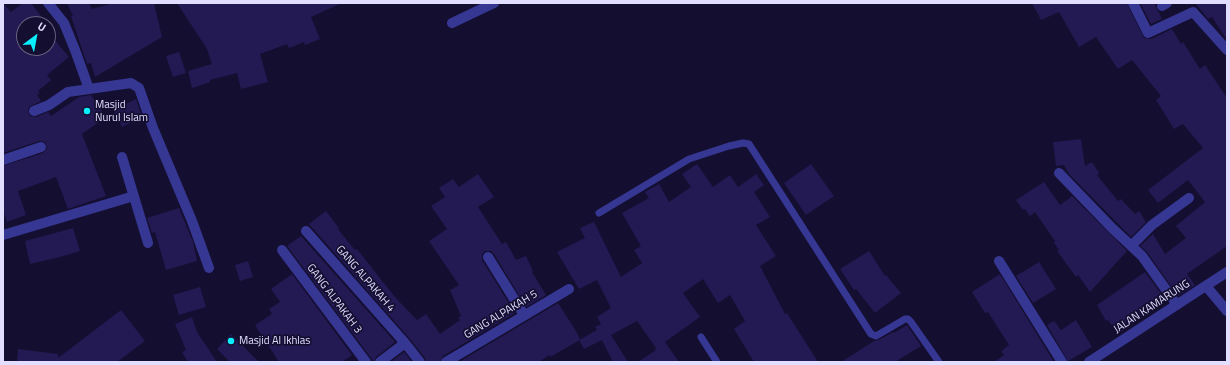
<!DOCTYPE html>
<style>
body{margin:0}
#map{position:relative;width:1230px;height:365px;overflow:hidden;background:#140f30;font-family:"Titillium Web",sans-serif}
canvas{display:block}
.frame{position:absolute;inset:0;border:4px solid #e1deff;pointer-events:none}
.north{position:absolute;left:16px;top:16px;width:40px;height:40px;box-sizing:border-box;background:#140f30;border:1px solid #666283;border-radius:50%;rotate:32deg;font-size:11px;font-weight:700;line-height:16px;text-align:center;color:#e1deff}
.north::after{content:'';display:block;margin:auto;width:14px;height:18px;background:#0aefff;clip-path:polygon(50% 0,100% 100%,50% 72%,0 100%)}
</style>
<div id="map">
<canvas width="1230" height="365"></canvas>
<div class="frame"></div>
<div class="north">U</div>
</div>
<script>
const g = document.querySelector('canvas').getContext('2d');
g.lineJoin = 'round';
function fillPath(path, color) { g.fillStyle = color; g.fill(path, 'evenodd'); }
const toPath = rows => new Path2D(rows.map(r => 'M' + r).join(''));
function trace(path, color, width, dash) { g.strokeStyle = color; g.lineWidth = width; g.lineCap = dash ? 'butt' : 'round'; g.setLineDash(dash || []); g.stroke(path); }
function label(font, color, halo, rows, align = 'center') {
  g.font = font + ' "Titillium Web",sans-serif'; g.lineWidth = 3.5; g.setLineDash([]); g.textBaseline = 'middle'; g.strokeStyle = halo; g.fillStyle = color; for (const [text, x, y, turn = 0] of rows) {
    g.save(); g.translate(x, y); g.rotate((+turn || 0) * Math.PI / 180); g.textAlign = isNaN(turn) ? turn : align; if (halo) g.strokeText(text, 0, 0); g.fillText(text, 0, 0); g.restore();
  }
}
fillPath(toPath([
 [3,3,11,12,23,3,31,3,47,24,24,24,24,48,48,48,48,32,69,57,47,75,51,80,38,91,40,93,37,95,41,101,29,107,28,110,30,116,36,117,48,112,51,116,79,97,91,95,106,117,82,134,106,196,68,209,56,177,18,191,26,215,7,222,3,210,3,166,43,153,47,148,45,142,39,141,3,153],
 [67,3,89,3,92,9,113,3,154,3,162,37,95,77,91,63,87,64,71,16,73,16],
 [177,3,342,3,311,17,320,39,305,45,304,42,289,48,287,44,260,54,268,82,241,89,237,73,210,80,210,82,192,88,188,71,212,64,207,49],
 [1032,3,1127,3,1144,38,1151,39,1172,29,1181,44,1183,42,1200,69,1205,65,1227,98,1227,246,1187,274,1195,285,1178,296,1147,252,1140,246,1153,234,1165,254,1186,238,1176,226,1205,202,1188,180,1158,203,1148,190,1203,148,1183,124,1174,129,1156,100,1161,96,1132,60,1118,69,1096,37,1079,47,1059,12,1041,20],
 [1140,3,1154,3,1162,19,1151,24],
 [1195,3,1227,3,1227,40,1212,17,1208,19],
 [179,52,186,73,173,77,166,56],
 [136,99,142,117,122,127,113,110],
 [1081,139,1085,166,1092,162,1099,173,1097,175,1118,201,1121,199,1135,214,1139,211,1146,222,1131,237,1069,174,1064,165,1056,166,1053,142],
 [697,164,713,187,730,175,738,187,756,174,764,185,754,192,770,217,756,225,776,256,760,266,785,314,787,313,818,362,754,362,734,329,745,321,730,295,718,303,703,279,683,293,700,317,665,342,679,362,638,362,656,350,654,349,656,348,637,321,611,335,628,362,613,362,602,340,584,349,579,340,597,330,595,327,601,324,597,317,611,308,597,280,579,289,557,252,585,238,580,228,594,222,621,277,642,263,634,250,641,246,622,213,649,198,645,192,659,184,669,202,691,187,682,174],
 [811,164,834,196,806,215,784,183],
 [478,174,494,197,478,207,502,244,506,242,516,260,526,256,533,271,532,272,546,295,526,307,494,254,491,251,485,251,482,254,482,260,515,313,443,356,440,362,426,362,425,358,410,339,309,224,326,211,339,228,338,229,355,250,357,249,394,296,417,320,426,314,440,334,460,320,458,318,461,316,450,290,459,285,429,241,447,229,431,206,445,197,439,188,453,179,459,187],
 [1044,182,1060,205,1072,196,1127,251,1090,292,1078,275,1076,277,1057,251,1059,250,1054,243,1055,241,1035,212,1030,216,1025,209,1023,210,1016,200],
 [179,208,193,242,197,261,166,270,155,232,152,233,147,218],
 [73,228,80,251,60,257,30,264,25,241],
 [301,236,395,342,376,357,374,362,287,246],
 [869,251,885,276,886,275,901,293,875,313,856,289,854,290,840,269],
 [248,261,253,277,240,281,235,265],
 [1039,262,1056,289,1033,303,1016,276],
 [1145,272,1165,299,1137,319,1138,320,1118,334,1108,320,1106,321,1097,305],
 [292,274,352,355,342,362,279,362,255,325,272,314,269,309,280,302,271,289],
 [1000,274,1054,362,994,362,1004,355,1001,351,1009,345,988,312,985,313,972,292],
 [200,287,206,307,179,315,173,295],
 [558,303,576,331,580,340,550,357,549,355,539,362,459,362],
 [121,310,145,341,117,362,17,362,18,349,58,354,58,358],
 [192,317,197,332,217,362,188,362,182,352,186,350,175,324],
 [1076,320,1092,347,1068,361,1047,325,1054,321,1061,330],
 [907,325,921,346,895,362,841,362,874,341,879,340,893,332,894,333],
 [231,334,259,362,230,362,217,349],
 [404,352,412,362,391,362]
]), '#231953');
trace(toPath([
 [599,213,689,159,729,146,743,143,749,144,871,334,876,336,905,319,908,319,911,322,939,362],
 [701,337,717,362]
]), '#363693', 7);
trace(toPath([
 [1133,3,1148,33,1193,12,1227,50],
 [1162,6,1167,3],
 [452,23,494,3],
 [89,89,131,83,139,88,153,128,192,221,209,268],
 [34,111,49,105,68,92,89,89,75,50,64,23,48,3],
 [122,157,148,243],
 [3,160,41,147],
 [1059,173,1112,228,1142,256,1177,305],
 [306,231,405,343,420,362],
 [3,235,134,196],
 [1131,246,1152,225,1189,198],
 [282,250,366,362],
 [488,257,524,315],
 [999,261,1062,362],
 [1206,286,1227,311],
 [380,362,405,343],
 [446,362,569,289],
 [1089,362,1227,272]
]), '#363693', 10);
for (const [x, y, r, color] of [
 [87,111,4,"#0aefff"],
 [231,341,4,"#0aefff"]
]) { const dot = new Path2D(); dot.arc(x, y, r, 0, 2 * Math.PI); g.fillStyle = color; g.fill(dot); trace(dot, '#140f30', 1.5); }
label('11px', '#e1deff', '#140f30', [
 ["Masjid",95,105],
 ["Nurul Islam",95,118],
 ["Masjid Al Ikhlas",239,341]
], 'left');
label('11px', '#e1deff', '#140f30', [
 ["GANG ALPAKAH 4",365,279,49],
 ["GANG ALPAKAH 3",334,299,53],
 ["JALAN KAMARUNG",1152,307,-33],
 ["GANG ALPAKAH 5",501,315,-31]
]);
</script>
